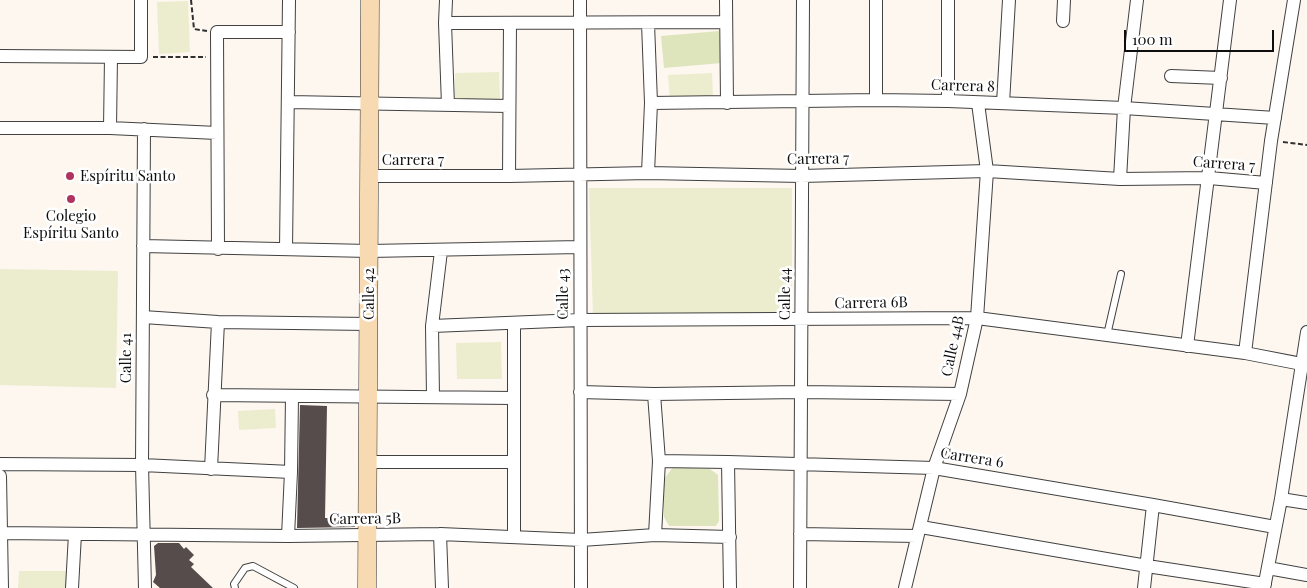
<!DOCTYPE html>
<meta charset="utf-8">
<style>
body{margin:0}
#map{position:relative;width:1307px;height:588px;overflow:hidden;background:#fdf7f0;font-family:"Playfair Display",serif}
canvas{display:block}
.scale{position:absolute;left:1124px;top:30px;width:150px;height:22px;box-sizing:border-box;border:2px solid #0e0e0e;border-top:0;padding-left:6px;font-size:15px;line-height:18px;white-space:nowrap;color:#0e0e0e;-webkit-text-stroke:4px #fff;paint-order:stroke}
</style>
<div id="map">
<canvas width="1307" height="588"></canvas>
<div class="scale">100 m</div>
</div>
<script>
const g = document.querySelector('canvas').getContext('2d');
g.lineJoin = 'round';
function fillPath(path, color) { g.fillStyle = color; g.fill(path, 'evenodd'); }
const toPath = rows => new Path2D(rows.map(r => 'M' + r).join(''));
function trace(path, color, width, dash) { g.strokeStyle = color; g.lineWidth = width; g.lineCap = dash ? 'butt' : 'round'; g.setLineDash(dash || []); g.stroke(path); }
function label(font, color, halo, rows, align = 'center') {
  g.font = font + ' "Playfair Display",serif'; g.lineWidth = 5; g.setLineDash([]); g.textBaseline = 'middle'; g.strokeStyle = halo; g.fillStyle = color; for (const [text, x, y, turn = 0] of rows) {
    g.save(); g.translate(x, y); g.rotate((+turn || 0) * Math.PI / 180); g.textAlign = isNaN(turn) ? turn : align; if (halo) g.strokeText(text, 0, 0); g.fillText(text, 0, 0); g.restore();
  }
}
fillPath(toPath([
 [719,31,722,63,664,68,661,36],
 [673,467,710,469,718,475,719,521,716,526,669,526,664,517,664,479]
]), '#dee5bd');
fillPath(toPath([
 [188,1,190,52,159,54,157,2],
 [499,72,500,99,455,99,455,73],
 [712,73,713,98,670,100,668,75],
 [589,188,792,188,792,321,593,316],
 [0,269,118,271,116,388,0,385],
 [501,342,502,379,457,379,456,343],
 [275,409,276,428,239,430,238,411],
 [19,571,66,571,66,588,18,588]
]), '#ecedce');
fillPath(toPath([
 [300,405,327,406,325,518,355,519,355,527,297,528],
 [158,543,179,543,184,549,186,547,194,555,189,560,194,564,191,567,213,588,160,588,153,582,156,575,154,546]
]), '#554c4b');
const lane = toPath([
 [1107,335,1121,274],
 [235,588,234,584,245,568,253,566,294,588]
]);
const street = toPath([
 [446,0,445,23,448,105],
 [580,0,581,588],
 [726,0,727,103],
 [948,0,948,101],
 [1063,21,1064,0],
 [445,23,726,22],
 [648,23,651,103,648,173],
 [0,56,141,57,141,0],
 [1171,76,1221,78],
 [876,100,876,0],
 [289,102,509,106],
 [651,103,876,100,948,101,1124,108,1275,118],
 [1003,103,1009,0],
 [0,128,110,128,217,133],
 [110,128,111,57],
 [144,129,142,465,145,588],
 [369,176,509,176,648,173,802,176,987,171,1120,179,1209,178,1266,183],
 [509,176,510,23],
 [1120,179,1124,108,1137,0],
 [143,246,369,251,580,247],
 [218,249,217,32,289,32],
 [286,249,289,0],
 [143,317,218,322,368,324],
 [514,323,514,537],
 [432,326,580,320,977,318,1245,353,1307,365],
 [1187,346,1230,0],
 [1245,353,1271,141,1294,0],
 [580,392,654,394,801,392,960,394],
 [654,394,659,461,655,535],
 [213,395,514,398],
 [433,397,432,326,441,251],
 [659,461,728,462,934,468,1153,505,1275,527],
 [368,462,514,462],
 [728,462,730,588],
 [0,464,142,465,291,472],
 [211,469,218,322],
 [0,476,2,588],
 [1281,499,1307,503],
 [921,527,1147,566,1265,584],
 [1,533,288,536,440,534,581,540,655,535,730,537],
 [440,534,442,588],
 [800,534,917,536],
 [288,536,291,472,292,396],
 [1268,568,1307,575],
 [72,588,75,534],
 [800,588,803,0],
 [905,588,934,468,960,394,977,318,987,171,978,103],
 [1144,588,1153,505],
 [1264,588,1281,499,1307,332]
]);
const secondary = toPath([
 [367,588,370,0]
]);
trace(lane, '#414141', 8);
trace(street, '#414141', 14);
trace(secondary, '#303030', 19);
trace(toPath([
 [191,0,194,29,207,31],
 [153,57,206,57],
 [1283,142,1307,145]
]), '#303030', 2, [5, 2.5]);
trace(lane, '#fff', 6);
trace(street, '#fff', 12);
trace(secondary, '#f7dab1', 18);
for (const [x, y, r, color] of [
 [70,176,5,"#b0335f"],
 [71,199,5,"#b0335f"]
]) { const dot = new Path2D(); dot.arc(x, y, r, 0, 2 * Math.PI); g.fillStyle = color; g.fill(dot); trace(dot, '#fff', 2); }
label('15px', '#0e0e0e', '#fff', [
 ["Carrera 8",963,86,2],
 ["Carrera 7",818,159,-1],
 ["Carrera 7",413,160],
 ["Carrera 7",1224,164,4],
 ["Calle 42",369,294,-90],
 ["Calle 43",563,294,-90],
 ["Calle 44",785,294,-90],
 ["Carrera 6B",871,303,-1],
 ["Calle 44B",953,346,-78],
 ["Calle 41",126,358,-90],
 ["Carrera 6",972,458,9],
 ["Carrera 5B",365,519,-1]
]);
label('15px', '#0e0e0e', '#fff', [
 ["Espíritu Santo",80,176],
 ["Colegio",71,216,"center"],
 ["Espíritu Santo",71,233,"center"]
], 'left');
</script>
